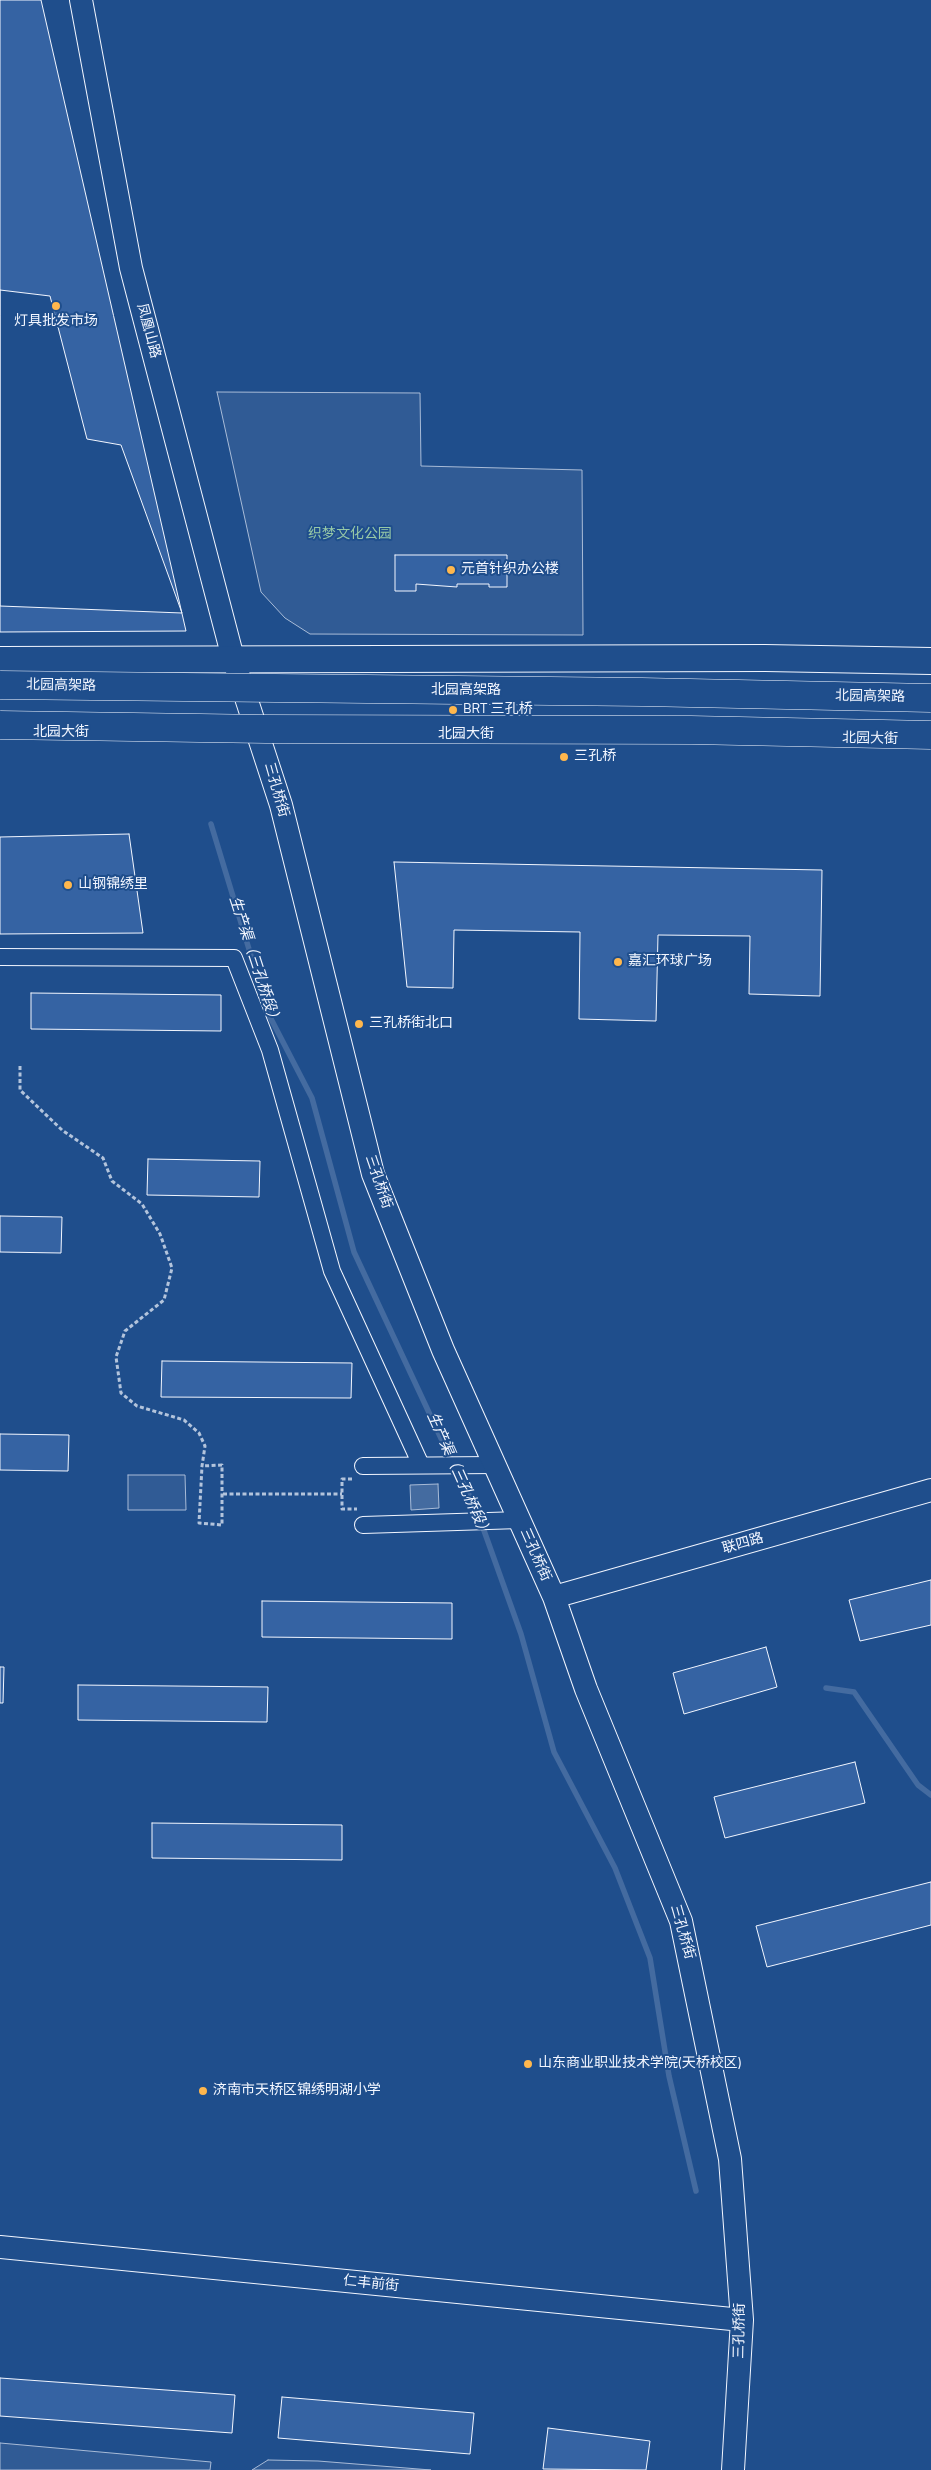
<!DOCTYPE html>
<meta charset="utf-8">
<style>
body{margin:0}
canvas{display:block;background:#1f4e8c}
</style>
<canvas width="931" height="2470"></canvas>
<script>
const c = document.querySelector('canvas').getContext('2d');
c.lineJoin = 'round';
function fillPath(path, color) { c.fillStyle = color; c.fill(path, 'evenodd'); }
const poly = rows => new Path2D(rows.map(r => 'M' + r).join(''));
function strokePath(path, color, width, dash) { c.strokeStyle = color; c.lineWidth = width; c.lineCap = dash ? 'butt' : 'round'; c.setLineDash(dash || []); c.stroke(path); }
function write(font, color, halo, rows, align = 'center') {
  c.font = font + ' "Titillium Web","Noto Sans SC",sans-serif'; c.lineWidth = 4; c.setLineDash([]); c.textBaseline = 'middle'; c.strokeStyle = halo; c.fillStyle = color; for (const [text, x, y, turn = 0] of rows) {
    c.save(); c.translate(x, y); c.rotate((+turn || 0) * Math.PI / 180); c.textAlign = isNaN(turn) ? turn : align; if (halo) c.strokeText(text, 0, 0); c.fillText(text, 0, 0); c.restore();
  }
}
const built = poly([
 [217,392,420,393,421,466,582,470,583,635,310,634,285,618,261,592,217,392],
 [128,1475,185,1475,186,1510,128,1510,128,1475],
 [0,2443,211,2462,210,2470,0,2470,0,2443],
 [268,2460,318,2461,431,2470,252,2470,268,2460]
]);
fillPath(built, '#305b95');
strokePath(built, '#a8bbd7', 1);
const water = poly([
 [438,1484,439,1508,411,1510,410,1485,438,1484]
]);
fillPath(water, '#446ba0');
strokePath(water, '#a8bbd7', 1);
strokePath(poly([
 [211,824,269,1015,312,1098,354,1252,446,1449,477,1511,521,1634,554,1752,615,1868,650,1958,669,2076,696,2191],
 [826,1688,854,1692,918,1785,931,1795]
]), '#446ba0', 5.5);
const building = poly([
 [0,0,41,0,186,631,0,632,0,0],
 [0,290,50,296,87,439,121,445,182,613,0,606,0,290],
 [395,555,507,555,507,587,489,587,489,584,457,584,457,587,416,584,416,591,395,591,395,555],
 [129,834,143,933,0,934,0,837,129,834],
 [394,862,822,870,820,996,749,994,750,936,658,935,656,1021,579,1019,580,932,454,930,453,988,407,987,394,862],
 [31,993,221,995,221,1031,31,1029,31,993],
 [148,1159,260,1161,259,1197,147,1195,148,1159],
 [0,1216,62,1217,61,1253,0,1252,0,1216],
 [162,1361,352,1363,351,1398,161,1397,162,1361],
 [0,1434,69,1435,68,1471,0,1470,0,1434],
 [931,1580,931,1625,860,1641,849,1600,931,1580],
 [262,1601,452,1603,452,1639,262,1637,262,1601],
 [766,1647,777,1687,684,1714,673,1673,766,1647],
 [0,1667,4,1667,3,1703,0,1703,0,1667],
 [78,1685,268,1687,267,1722,78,1720,78,1685],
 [855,1762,865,1803,725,1838,714,1797,855,1762],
 [152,1823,342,1825,342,1860,152,1858,152,1823],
 [931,1882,931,1925,767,1967,756,1926,931,1882],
 [0,2378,235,2395,232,2433,0,2416,0,2378],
 [282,2397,474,2413,470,2454,278,2438,282,2397],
 [548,2428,650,2441,646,2470,543,2469,548,2428]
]);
fillPath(building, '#3563a3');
strokePath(building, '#f2f6ff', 1);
const street = poly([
 [0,957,234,958,270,1050,332,1271,421,1465],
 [363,1466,495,1465],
 [363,1525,520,1520]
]);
const secondary = poly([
 [81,0,131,268,233,658,281,805,373,1174,443,1350,554,1597,586,1689,681,1921,730,2159,742,2320,733,2470],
 [554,1597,931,1490],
 [0,2247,742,2320]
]);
const primary = poly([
 [0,660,765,658,931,661]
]);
strokePath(street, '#f2f6ff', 18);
strokePath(secondary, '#f2f6ff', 24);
strokePath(primary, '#f2f6ff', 28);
strokePath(poly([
 [20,1066,20,1090,62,1130,103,1158,112,1181,142,1204,160,1234,172,1268,164,1300,125,1331,116,1357,121,1393,137,1406,184,1420,199,1433,205,1446,202,1466,199,1523,222,1525,222,1465,202,1466],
 [352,1479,342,1479,342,1509,357,1509],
 [223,1494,342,1494]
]), '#b3c4dc', 3, [4, 2.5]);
strokePath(street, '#1f4e8c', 16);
strokePath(secondary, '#1f4e8c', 22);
strokePath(primary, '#1f4e8c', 26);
const highwayBridge = poly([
 [0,685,642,692,931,698],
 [0,725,266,729,691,730,931,735]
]);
strokePath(highwayBridge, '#f2f6ff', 29, []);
strokePath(highwayBridge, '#1f4e8c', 28);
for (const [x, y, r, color] of [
 [56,306,5,"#ffb74d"],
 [451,570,5,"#ffb74d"],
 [453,710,5,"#ffb74d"],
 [564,757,5,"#ffb74d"],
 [68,885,5,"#ffb74d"],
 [618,962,5,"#ffb74d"],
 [359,1024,5,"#ffb74d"],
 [528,2064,5,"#ffb74d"],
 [203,2091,5,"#ffb74d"]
]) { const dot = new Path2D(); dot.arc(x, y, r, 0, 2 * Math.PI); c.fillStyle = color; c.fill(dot); strokePath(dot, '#1f4e8c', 2); }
write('14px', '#f2f6ff', '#1f4e8c', [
 ["灯具批发市场",56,322,"center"],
 ["元首针织办公楼",461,570],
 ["BRT 三孔桥",463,710],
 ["三孔桥",574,757],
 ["山钢锦绣里",78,885],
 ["嘉汇环球广场",628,962],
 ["三孔桥街北口",369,1024],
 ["山东商业职业技术学院(天桥校区)",538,2064],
 ["济南市天桥区锦绣明湖小学",213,2091]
], 'left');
write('14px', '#f2f6ff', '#1f4e8c', [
 ["凤凰山路",148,331,75],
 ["北园高架路",61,686,1],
 ["北园高架路",466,691],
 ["北园高架路",870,697,1],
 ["北园大街",61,733],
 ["北园大街",466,735],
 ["北园大街",870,739,1],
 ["三孔桥街",276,790,74],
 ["三孔桥街",378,1182,71],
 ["联四路",743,1544,-16],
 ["三孔桥街",535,1555,66],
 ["三孔桥街",682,1932,74],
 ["仁丰前街",371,2284,6],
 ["三孔桥街",740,2331,-89]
]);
write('14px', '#97c8a6', '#1f4e8c', [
 ["织梦文化公园",350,535]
]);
write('italic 15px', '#f2f6ff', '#1f4e8c', [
 ["生产渠（三孔桥段）",254,961,72],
 ["生产渠（三孔桥段）",458,1475,66]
]);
</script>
